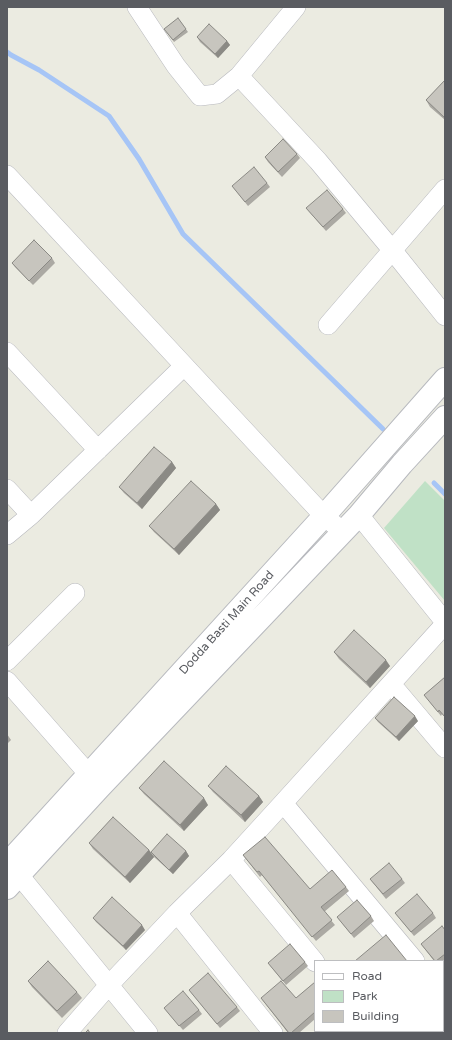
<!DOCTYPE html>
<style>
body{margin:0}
#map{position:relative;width:452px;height:1040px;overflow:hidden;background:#ebebe1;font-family:"Varela Round",sans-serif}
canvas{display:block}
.frame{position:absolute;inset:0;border:8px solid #5a5c61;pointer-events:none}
.legend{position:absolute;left:314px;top:960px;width:130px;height:72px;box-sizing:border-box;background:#fff;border:1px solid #bdbec0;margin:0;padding:5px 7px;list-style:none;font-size:12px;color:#5a5c61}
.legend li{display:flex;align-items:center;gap:8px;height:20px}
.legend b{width:20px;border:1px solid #bdbec0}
</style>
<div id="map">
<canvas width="452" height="1040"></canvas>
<div class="frame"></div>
<ul class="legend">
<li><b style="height:5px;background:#fff"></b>Road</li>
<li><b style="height:11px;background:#c0e1c6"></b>Park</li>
<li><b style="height:11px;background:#c7c5be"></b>Building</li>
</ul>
</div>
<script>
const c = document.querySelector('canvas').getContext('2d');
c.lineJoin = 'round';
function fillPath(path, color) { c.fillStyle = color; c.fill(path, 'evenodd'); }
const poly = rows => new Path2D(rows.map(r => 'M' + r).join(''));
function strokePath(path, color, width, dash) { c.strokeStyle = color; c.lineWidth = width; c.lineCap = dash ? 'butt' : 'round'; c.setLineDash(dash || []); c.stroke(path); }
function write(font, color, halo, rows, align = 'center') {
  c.font = font + ' "Varela Round",sans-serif'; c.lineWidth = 3; c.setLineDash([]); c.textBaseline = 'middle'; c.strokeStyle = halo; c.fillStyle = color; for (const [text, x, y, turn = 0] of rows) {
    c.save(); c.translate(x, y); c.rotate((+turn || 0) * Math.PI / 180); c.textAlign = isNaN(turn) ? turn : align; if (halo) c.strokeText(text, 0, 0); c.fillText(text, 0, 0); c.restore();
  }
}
fillPath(poly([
 [425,481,445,501,445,601,384,528]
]), '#c0e1c6');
strokePath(poly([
 [7,52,11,55,39,70,109,116,139,159,183,234,383,429],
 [434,483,445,494]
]), '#a6c5f6', 5);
const street = poly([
 [137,7,176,66,200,96,217,94,239,76,296,7],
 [239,76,318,161,393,251,445,316],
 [7,175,324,516,342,531],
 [328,325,445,189],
 [7,352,98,450],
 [7,489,31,515],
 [359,515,445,622],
 [7,535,31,515,184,366],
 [7,661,75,593],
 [7,681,99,786],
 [391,684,445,748],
 [283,803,415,961],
 [231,860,315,962],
 [19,875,148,1033],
 [177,913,273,1033],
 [443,994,445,997],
 [373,1031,374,1033],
 [67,1033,109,985,177,913,231,860,283,803,445,624]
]);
const secondary = poly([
 [7,864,324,516,445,379],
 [7,888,100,787,359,515,402,464,445,417]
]);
strokePath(street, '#b7b8bd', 20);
strokePath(secondary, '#b7b9be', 24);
strokePath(street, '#fff', 19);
strokePath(secondary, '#fff', 22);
fillPath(poly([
 [178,18,188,32,174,42,164,29],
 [197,37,227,41,230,45,218,58,200,42],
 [445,80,445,120,430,107,426,100],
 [297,154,300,158,282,177,268,162,265,157],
 [267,183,270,187,248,206,232,186],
 [306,208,343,209,346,213,326,231],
 [52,258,55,263,33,285,15,267,12,263],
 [172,462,176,468,142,509,124,493,119,487],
 [216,504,220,510,179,555,154,532,149,526],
 [334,652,390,666,370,688,339,659],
 [445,677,445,717,442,714,441,716,424,695],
 [375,718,418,721,399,741,378,722],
 [7,734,11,740,7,744],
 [208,786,259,796,263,802,245,822,213,792],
 [139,788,208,805,184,831,144,794],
 [89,843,149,850,154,857,130,883,93,849],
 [186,851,189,856,173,874,154,857,151,852],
 [243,855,310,889,346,887,349,891,324,912,335,925,316,941,262,875,260,877],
 [370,879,402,879,405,883,386,899],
 [395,913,433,913,436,918,414,936],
 [371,916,374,921,354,938,337,917],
 [93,918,145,930,126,950,96,922],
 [445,930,445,961,443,962,443,961,434,961,421,944],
 [305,962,308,966,286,985,268,963],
 [28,981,77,992,82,998,62,1018,32,987],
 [315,982,315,1019,299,1033,288,1033,261,998,296,998],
 [189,990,237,1007,240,1011,220,1028],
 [164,1008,199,1010,202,1014,183,1030],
 [393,1031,414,1031,411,1033,395,1033]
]), '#aba9a3');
fillPath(poly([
 [227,41,230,45,218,58,215,54],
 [172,462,176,468,142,509,137,503],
 [216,504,220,510,179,555,174,549],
 [386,660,390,666,370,688,366,682],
 [415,716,418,721,399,741,396,737],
 [259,796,263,802,245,822,241,815],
 [204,798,208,805,184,831,180,825],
 [149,850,154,857,130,883,125,877],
 [186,851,189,856,173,874,169,870],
 [142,925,145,930,126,950,123,946]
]), '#8b8a85');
const building = poly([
 [178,18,186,29,173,40,164,29,178,18],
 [209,24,227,41,215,54,197,37,209,24],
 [445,80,445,118,426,100,445,80],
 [283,139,297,154,278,172,265,157,283,139],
 [254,167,267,183,245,202,232,186,254,167],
 [327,190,343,209,323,227,306,208,327,190],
 [34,240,52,258,29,281,12,263,34,240],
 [154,447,172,462,137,503,119,487,154,447],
 [191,481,216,504,174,549,149,526,191,481],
 [354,630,386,660,366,682,334,652,354,630],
 [445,677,445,717,439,710,438,712,424,695,445,677],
 [394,697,415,716,396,737,375,718,394,697],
 [164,761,204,798,180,825,139,788,164,761],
 [226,766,259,796,241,815,208,786,226,766],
 [113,817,149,850,125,877,89,843,113,817],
 [167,834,186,851,169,870,151,852,167,834],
 [265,837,310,889,332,870,346,887,321,907,332,920,312,937,259,871,257,872,243,855,265,837],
 [389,863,402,879,383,894,370,879,389,863],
 [417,894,433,913,411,932,395,913,417,894],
 [112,897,142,925,123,946,93,918,112,897],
 [357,900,371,916,351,934,337,917,357,900],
 [442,926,445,930,445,954,436,961,435,961,421,944,442,926],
 [386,935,407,961,355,961,386,935],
 [290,944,305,962,283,981,268,963,290,944],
 [48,961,77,992,57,1011,28,981,48,961],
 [208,973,237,1007,217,1024,189,990,208,973],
 [281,981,296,998,315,982,315,1012,291,1033,289,1033,261,998,281,981],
 [183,991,199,1010,179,1026,164,1008,183,991],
 [443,1005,445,1007,445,1033,429,1033,428,1031,443,1031,443,1005],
 [88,1030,90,1033,85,1033,88,1030],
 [394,1031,405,1031,403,1033,396,1033,394,1031]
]);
fillPath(building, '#c7c5be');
strokePath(building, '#8b8a85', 1);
write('12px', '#5a5c61', '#fff', [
 ["Dodda Basti Main Road",227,623,-48]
]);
</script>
